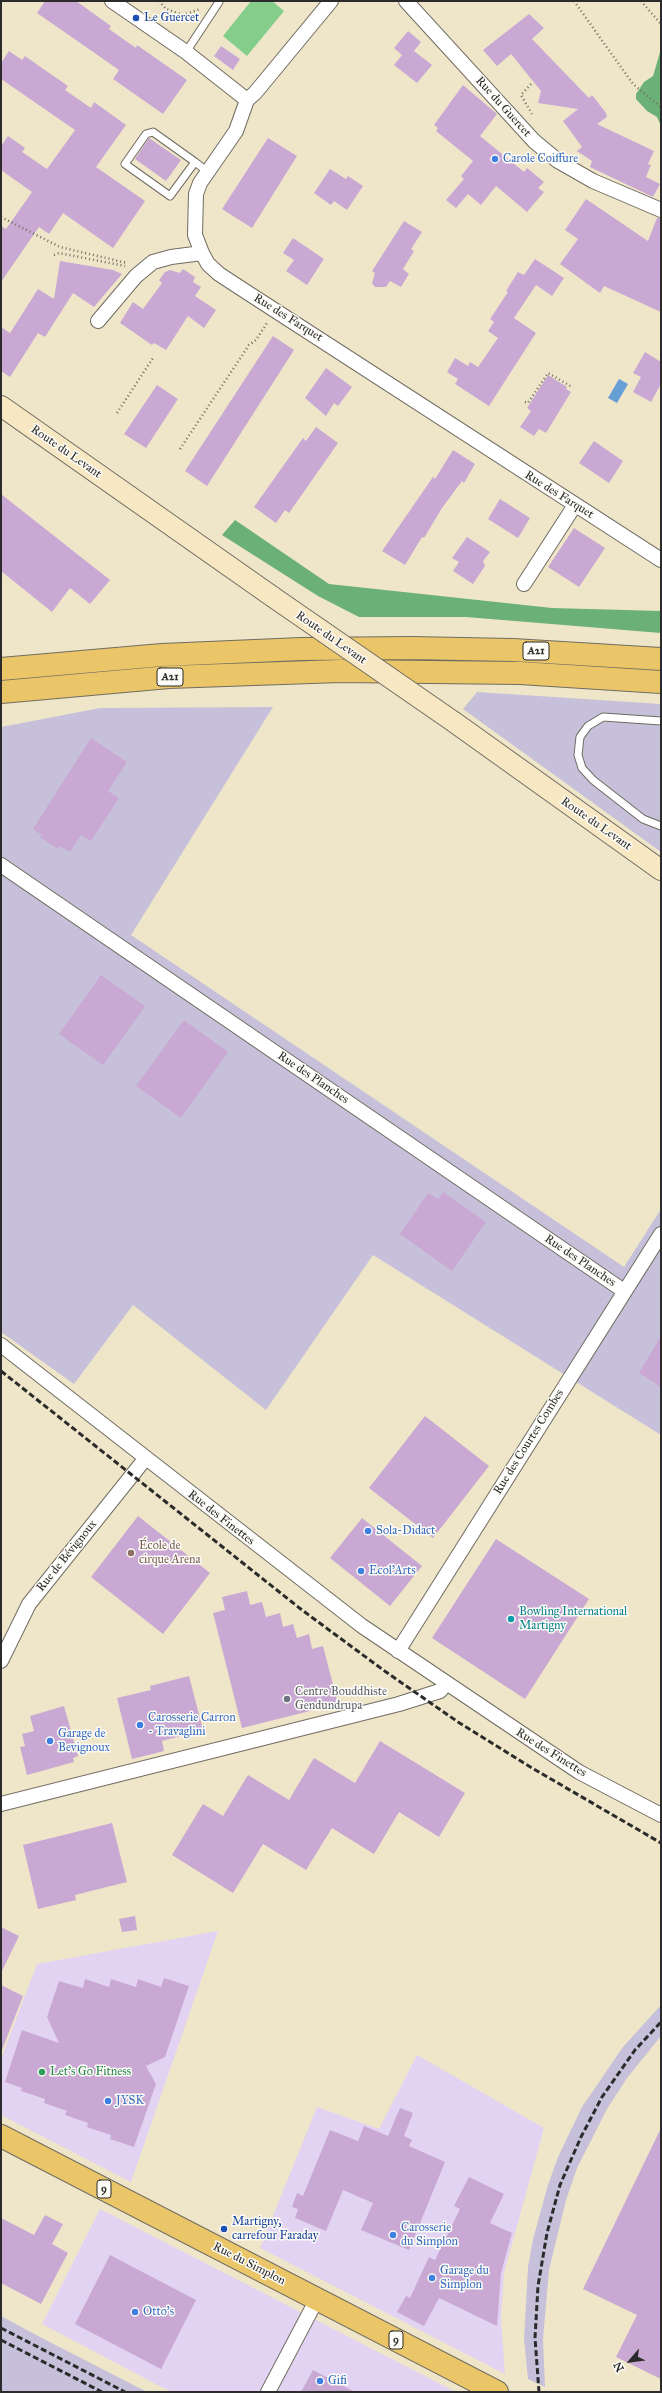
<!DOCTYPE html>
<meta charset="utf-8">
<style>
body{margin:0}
#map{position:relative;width:662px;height:2393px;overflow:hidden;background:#efe6c9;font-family:"IM FELL Great Primer",serif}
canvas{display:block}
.frame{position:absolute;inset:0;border:2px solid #2b2b2b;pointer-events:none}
.north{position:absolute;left:610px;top:2341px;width:40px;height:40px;-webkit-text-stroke:3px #fdfcf7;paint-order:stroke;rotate:242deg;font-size:11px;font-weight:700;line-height:16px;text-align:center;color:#2b2b2b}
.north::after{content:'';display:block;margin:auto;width:14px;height:18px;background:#2b2b2b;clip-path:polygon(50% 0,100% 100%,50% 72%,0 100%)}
</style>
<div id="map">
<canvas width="662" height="2393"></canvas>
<div class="frame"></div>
<div class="north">N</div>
</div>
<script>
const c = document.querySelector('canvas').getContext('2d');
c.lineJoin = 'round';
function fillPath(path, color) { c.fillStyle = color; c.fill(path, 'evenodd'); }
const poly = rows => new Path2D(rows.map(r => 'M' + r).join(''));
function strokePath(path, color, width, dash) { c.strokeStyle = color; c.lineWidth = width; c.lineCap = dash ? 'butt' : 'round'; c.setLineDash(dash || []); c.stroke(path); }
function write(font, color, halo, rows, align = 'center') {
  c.font = font + ' "IM FELL Great Primer",serif'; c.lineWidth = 3; c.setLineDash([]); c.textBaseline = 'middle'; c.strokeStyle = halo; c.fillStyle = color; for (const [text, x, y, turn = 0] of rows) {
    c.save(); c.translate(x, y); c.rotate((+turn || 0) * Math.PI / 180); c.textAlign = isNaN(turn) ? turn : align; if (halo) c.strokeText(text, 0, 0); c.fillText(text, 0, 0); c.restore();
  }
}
fillPath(poly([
 [218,1931,131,2182,1,2115,1,2059,37,1964],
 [417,2055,544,2128,504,2273,501,2319,505,2374,260,2248,317,2107,379,2129],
 [100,2209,456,2392,171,2392,42,2324]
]), '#e3d3f2');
fillPath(poly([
 [477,692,661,704,661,852,463,709],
 [273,707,131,935,624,1267,661,1209,661,1435,373,1255,266,1410,133,1305,74,1384,1,1332,1,727,100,708],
 [661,2005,661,2036,627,2078,607,2109,577,2168,566,2200,549,2270,543,2339,545,2387,528,2379,524,2339,528,2267,533,2239,548,2185,558,2157,582,2107,623,2047],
 [1,2316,40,2337,147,2392,1,2392]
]), '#c6c0da');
fillPath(poly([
 [251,1,272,1,284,11,247,56,223,36]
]), '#84cd8a');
fillPath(poly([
 [661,49,661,126,657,117,647,111,636,99,636,94,644,82,653,76],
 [235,520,329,584,552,608,661,611,661,633,466,617,359,617,318,596,222,535]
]), '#6bb076');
fillPath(poly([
 [619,379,628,384,617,403,608,398]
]), '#669fd5');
fillPath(poly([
 [45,1,76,1,111,26,109,29,136,48,137,45,187,80,163,114,113,79,119,70,37,13],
 [529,14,544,28,532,39,589,98,592,95,606,113,607,117,597,124,654,151,648,164,651,165,646,177,660,184,653,197,590,167,592,161,577,151,582,147,563,121,578,109,538,103,541,91,511,54,497,66,483,50],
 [408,31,421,42,414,51,432,65,417,83,394,65,402,55,394,48],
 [221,46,240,59,233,70,214,56],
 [9,51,22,60,25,56,42,68,68,86,65,90,91,108,94,102,126,125,96,167,145,201,113,248,63,213,49,234,39,227,1,282,1,226,6,229,32,192,1,170,1,146,8,136,25,148,22,152,47,169,75,130,1,79,1,63],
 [463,85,497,114,480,136,524,172,527,168,544,182,538,188,544,192,527,212,496,186,481,205,468,194,456,208,446,200,464,179,461,176,473,161,436,131,438,128,434,125],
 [149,138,181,160,166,181,135,159],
 [268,138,297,156,252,228,222,209],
 [330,169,346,179,348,176,363,186,347,210,334,201,331,205,314,193],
 [586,199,648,241,657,218,661,218,661,312,604,286,600,293,560,264,578,239,565,230],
 [404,221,422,232,411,249,414,251,403,269,409,274,401,287,390,281,386,287,375,287,372,283,375,273,372,271],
 [293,238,324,259,307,285,286,271,294,260,283,253],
 [535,259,564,278,552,296,536,285,514,318,536,333,489,406,455,384,458,379,447,372,455,358,468,366,470,362,478,367,498,338,488,331,494,322,490,319,508,292,506,291,518,272,524,275],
 [60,261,113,270,122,274,94,307,73,293,45,337,38,333,10,377,1,371,1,327,10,333,38,289,54,299],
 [183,269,195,277,193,282,201,287,195,296,216,310,204,328,188,316,166,350,154,343,152,345,120,323,133,302,143,309,162,283,159,280,165,272,170,270,180,273],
 [273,336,294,350,207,486,185,471],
 [645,352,661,362,661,384,651,402,633,392,641,377,633,373],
 [326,368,352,387,338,406,334,403,326,416,305,398],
 [548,375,567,387,566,389,571,392,546,433,539,429,534,436,520,427,531,411,527,408],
 [157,385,178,399,146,448,124,434],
 [316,427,338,443,289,513,285,510,276,523,254,507,303,438,306,441],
 [594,441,623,461,609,483,579,463],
 [453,450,475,464,464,483,462,481,442,508,424,538,422,537,405,565,382,551,433,477,435,479],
 [1,494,110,580,90,604,70,588,52,612,1,571],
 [500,499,530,518,518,538,488,519],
 [574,528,605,548,579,587,548,567],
 [467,537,490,552,483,561,485,566,473,584,453,571,459,562,452,558],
 [91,738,127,762,108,791,119,798,91,841,81,835,70,852,60,846,58,849,40,837,42,835,33,829],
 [101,975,145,1006,103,1065,59,1034],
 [184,1020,228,1052,181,1118,136,1086],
 [443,1192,486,1222,452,1271,400,1234,428,1193,438,1199],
 [661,1336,661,1387,639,1373],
 [425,1416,489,1466,433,1538,369,1488],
 [138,1516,210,1573,163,1634,91,1577],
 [362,1518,422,1566,390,1606,330,1558],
 [496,1539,589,1599,525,1699,432,1638],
 [247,1591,250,1605,262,1602,266,1617,280,1613,283,1627,293,1624,297,1638,309,1634,312,1649,323,1646,338,1704,242,1728,213,1613,225,1610,222,1597],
 [189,1676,203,1730,162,1741,164,1751,132,1759,117,1698,151,1690,150,1686],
 [64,1706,78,1756,73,1758,74,1762,27,1775,20,1747,25,1746,22,1734,34,1731,30,1716],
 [380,1741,465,1793,439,1837,399,1812,374,1854,332,1828,306,1870,263,1844,233,1893,172,1855,203,1804,223,1816,248,1775,289,1800,314,1758,355,1783],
 [112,1823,127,1882,75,1895,76,1900,38,1909,23,1845],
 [135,1916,137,1930,122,1932,119,1919],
 [1,1927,19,1936,1,1973],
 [164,1978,189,1986,165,2057,146,2066,156,2084,134,2147,110,2139,111,2135,87,2127,88,2123,65,2115,67,2111,44,2103,45,2099,21,2091,22,2088,5,2082,22,2030,59,2043,47,2017,59,1981,83,1988,85,1979,109,1987,111,1979,136,1987,138,1979,161,1987],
 [1,1985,23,1996,2,2050,1,2050],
 [400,2108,413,2113,404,2136,412,2140,409,2146,445,2162,409,2250,361,2230,373,2203,343,2190,326,2231,295,2218,298,2209,292,2207,297,2193,303,2196,330,2130,358,2141,364,2126,388,2136],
 [661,2128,661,2379,616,2357,637,2315,583,2289],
 [469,2177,504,2194,490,2223,512,2233,501,2273,497,2326,439,2298,424,2326,397,2312,406,2296,410,2298,429,2257,435,2260,460,2209,454,2206],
 [45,2215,63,2224,52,2244,68,2253,41,2304,1,2283,1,2218,34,2235],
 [110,2255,196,2300,161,2369,75,2324],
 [313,2370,355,2392,301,2392]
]), '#c9a9d3');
const lane = poly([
 [186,52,219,2],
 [195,162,170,196,125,164,146,134,153,132,195,162,208,172],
 [661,721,603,717,588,726,580,737,578,755,582,768,593,780,643,819,661,826]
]);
const street = poly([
 [112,1,186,52,247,100],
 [406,1,534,141,558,161,593,181,661,210],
 [247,100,236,131,200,183,196,194,195,235,202,253,208,264,219,274,245,291,661,560],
 [247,100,255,93,331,1],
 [98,321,136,276,153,262,171,257,202,253],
 [524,584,575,505],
 [1,865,624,1291],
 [1,1345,362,1626,579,1772,661,1815],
 [398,1651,661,1234],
 [1,1661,29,1604,145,1459],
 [1,1804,399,1704,440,1691,446,1684],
 [268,2392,317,2299]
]);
const secondary = poly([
 [1,406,273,597],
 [454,722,661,870]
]);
const primary = poly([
 [1,2136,497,2392]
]);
const highway = poly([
 [1,669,162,655,301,649,411,648,513,650,661,659],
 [1,692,169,677,340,671,520,673,661,682]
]);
strokePath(lane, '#706c62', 9);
strokePath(street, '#706c62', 16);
strokePath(secondary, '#706c62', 22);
strokePath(primary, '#706c62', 24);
strokePath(highway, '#706c62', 24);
strokePath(poly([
 [159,1,166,9,183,15,200,9],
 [574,1,633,84,661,107],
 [641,1,661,24],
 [531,84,521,95,532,114],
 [1,217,60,247,127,263],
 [54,255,59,253,125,266],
 [525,402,528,403,548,373,572,387],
 [117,413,153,358],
 [180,449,249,345,256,340,267,323]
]), '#706c62', 2.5, [1, 3]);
strokePath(lane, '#fff', 7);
strokePath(street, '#fff', 14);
strokePath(secondary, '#f7e8c3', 20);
strokePath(primary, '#eac669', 22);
strokePath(highway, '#eac669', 22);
strokePath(poly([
 [1,1371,302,1610,386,1672,458,1722,532,1768,661,1843],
 [1,2328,125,2392],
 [1,2340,102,2392],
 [539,2392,535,2338,538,2286,547,2233,560,2185,581,2137,602,2097,635,2050,661,2022]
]), '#2b2b2b', 3, [6, 3]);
const secondaryBridge = poly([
 [273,597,454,722]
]);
strokePath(secondaryBridge, '#706c62', 22, []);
strokePath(secondaryBridge, '#f7e8c3', 20);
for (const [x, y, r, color] of [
 [136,18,4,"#1a4fb4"],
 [495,159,4,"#3f7fe0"],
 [368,1531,4,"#3f7fe0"],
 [131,1553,4,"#8d6e63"],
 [361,1571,4,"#3f7fe0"],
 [511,1619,4,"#0f9aa8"],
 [287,1699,4,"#6b7280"],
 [140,1725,4,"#3f7fe0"],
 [50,1741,4,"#3f7fe0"],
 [42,2072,4,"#2e9e5b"],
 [108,2101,4,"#3f7fe0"],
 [224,2229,4,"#1a4fb4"],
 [393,2235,4,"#3f7fe0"],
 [432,2278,4,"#3f7fe0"],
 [135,2312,4,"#3f7fe0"],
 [320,2381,4,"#3f7fe0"]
]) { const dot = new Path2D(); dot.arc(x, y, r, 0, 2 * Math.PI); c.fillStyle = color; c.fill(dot); strokePath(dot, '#fdfcf7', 1.5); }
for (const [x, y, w] of [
 [536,651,26],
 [170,677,26],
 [104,2189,14],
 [396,2340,14]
]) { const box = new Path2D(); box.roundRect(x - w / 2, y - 9, w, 18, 3); c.fillStyle = '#fdfcf7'; c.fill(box); strokePath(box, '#2b2b2b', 1); }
write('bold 11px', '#2b2b2b', null, [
 ["A21",536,651],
 ["A21",170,677],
 ["9",104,2189],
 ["9",396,2340]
]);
write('12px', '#164399', '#fdfcf7', [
 ["Le Guercet",144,18],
 ["Martigny,",232,2222],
 ["carrefour Faraday",232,2236]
], 'left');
write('12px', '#2b2b2b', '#fdfcf7', [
 ["Rue du Guercet",503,107,48],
 ["Rue des Farquet",288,318,32],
 ["Route du Levant",66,452,35],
 ["Rue des Farquet",559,495,32],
 ["Route du Levant",331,638,35],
 ["Route du Levant",596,824,35],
 ["Rue des Planches",313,1078,34],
 ["Rue des Planches",580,1261,34],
 ["Rue des Courtes Combes",529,1442,-58],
 ["Rue des Finettes",221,1518,38],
 ["Rue de Bévignoux",67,1556,-51],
 ["Rue des Finettes",551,1753,32],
 ["Rue du Simplon",249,2264,27]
]);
write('12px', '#366cbe', '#fdfcf7', [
 ["Carole Coiffure",503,159],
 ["Sola-Didact",376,1531],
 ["Ecol'Arts",369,1571],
 ["Carosserie Carron",148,1718],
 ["- Travaglini",148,1732],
 ["Garage de",58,1734],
 ["Bevignoux",58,1748],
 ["JYSK",116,2101],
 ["Carosserie",401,2228],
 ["du Simplon",401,2242],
 ["Garage du",440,2271],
 ["Simplon",440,2285],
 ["Otto's",143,2312],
 ["Gifi",328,2381]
], 'left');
write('12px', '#785e54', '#fdfcf7', [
 ["École de",139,1546],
 ["cirque Arena",139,1560]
], 'left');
write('12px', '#0d838f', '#fdfcf7', [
 ["Bowling International",519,1612],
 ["Martigny",519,1626]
], 'left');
write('12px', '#5b616d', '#fdfcf7', [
 ["Centre Bouddhiste",295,1692],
 ["Gendundrupa",295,1706]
], 'left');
write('12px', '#27864d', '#fdfcf7', [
 ["Let's Go Fitness",50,2072]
], 'left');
</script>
